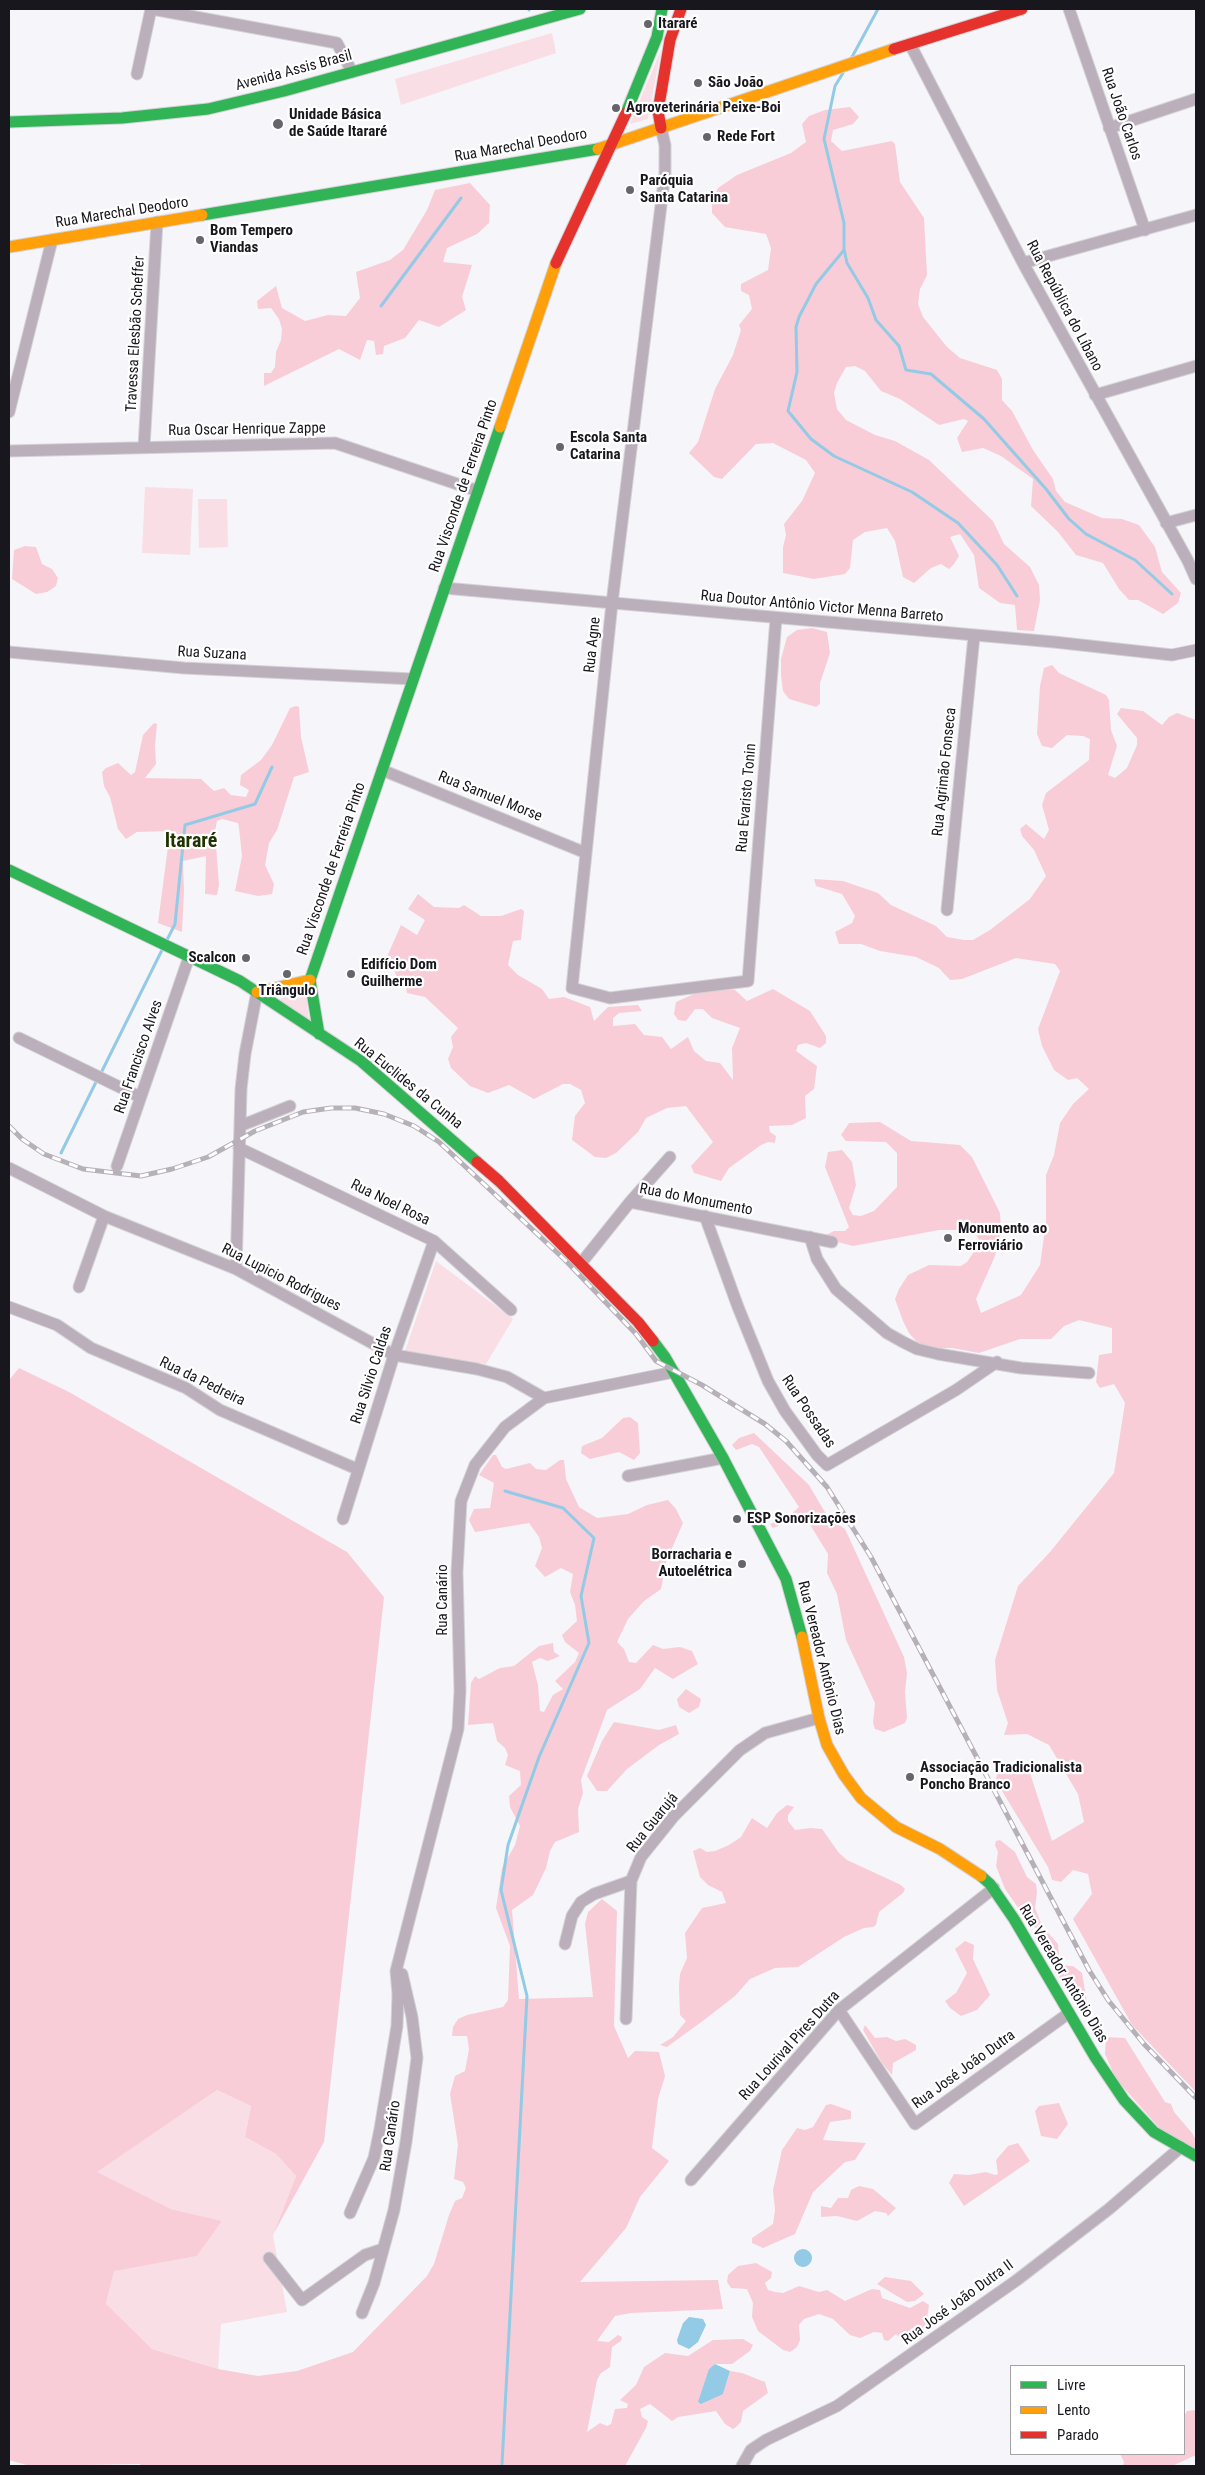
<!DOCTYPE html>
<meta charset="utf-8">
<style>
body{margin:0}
#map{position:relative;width:1205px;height:2475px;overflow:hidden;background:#f6f5fa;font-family:"Roboto Condensed",sans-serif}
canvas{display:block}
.frame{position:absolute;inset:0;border:10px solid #19171e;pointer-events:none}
.legend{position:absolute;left:1010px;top:2365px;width:175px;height:90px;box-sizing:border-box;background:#fff;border:1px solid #a3a2a5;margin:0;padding:6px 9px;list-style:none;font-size:15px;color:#19171e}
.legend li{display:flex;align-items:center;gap:10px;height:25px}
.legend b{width:25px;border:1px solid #a3a2a5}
</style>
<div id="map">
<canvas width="1205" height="2475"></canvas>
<div class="frame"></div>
<ul class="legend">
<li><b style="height:6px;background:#30b455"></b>Livre</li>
<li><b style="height:6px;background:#ff9f0a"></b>Lento</li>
<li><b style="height:6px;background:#e5322d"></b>Parado</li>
</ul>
</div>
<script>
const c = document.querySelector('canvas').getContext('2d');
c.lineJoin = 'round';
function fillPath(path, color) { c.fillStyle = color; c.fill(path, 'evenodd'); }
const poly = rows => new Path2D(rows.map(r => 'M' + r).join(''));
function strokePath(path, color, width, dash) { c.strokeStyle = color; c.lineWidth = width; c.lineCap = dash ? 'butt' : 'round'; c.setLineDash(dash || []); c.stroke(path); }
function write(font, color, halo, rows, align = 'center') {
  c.font = font + ' "Roboto Condensed",sans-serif'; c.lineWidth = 4.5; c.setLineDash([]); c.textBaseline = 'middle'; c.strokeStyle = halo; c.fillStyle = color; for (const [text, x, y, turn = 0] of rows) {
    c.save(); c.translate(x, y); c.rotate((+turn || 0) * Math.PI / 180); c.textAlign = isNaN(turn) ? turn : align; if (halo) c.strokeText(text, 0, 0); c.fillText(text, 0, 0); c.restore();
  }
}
fillPath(poly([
 [552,33,556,53,401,105,395,79],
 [661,50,648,119,630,124],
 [145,487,193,489,190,555,142,553],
 [198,499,227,499,228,547,199,548],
 [305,984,309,1020,277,1001],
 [436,1261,513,1319,486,1364,404,1354],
 [217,2090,251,2106,245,2137,276,2154,296,2176,273,2235,287,2312,221,2324,218,2369,152,2349,106,2305,114,2270,197,2256,222,2221,171,2209,96,2172]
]), '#f9dee5');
fillPath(poly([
 [850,107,859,117,853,124,833,130,831,141,842,151,892,141,895,144,900,182,924,218,927,275,920,289,918,304,923,317,947,347,960,358,997,370,1002,379,1002,400,1012,411,1033,450,1053,479,1056,491,1065,502,1102,518,1122,519,1139,525,1155,547,1162,572,1181,593,1178,603,1163,614,1138,600,1129,600,1119,589,1103,563,1076,555,1058,532,1031,506,1033,479,1001,456,983,448,962,452,957,438,968,421,964,419,939,425,900,399,881,391,865,371,855,366,846,367,837,383,834,393,837,409,846,420,875,435,895,441,929,460,993,521,1004,544,1030,567,1039,585,1040,600,1034,631,1017,630,1015,605,1000,603,979,588,974,555,960,534,950,537,959,556,954,564,949,569,941,564,931,568,914,583,903,577,895,541,887,528,865,532,853,540,850,568,845,574,814,579,783,573,783,547,786,535,784,524,802,501,815,473,806,460,773,443,756,444,722,479,714,477,689,453,698,442,715,389,733,355,741,330,739,325,752,309,749,295,741,291,741,284,768,270,771,248,766,234,725,227,712,213,712,200,718,188,737,175,791,153,806,142,802,124,809,116,825,110],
 [470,183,490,205,489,223,477,234,447,248,443,262,472,265,462,297,466,310,439,327,419,320,405,338,384,346,383,354,376,355,374,341,367,340,360,360,339,349,264,386,264,373,271,373,275,367,276,352,281,340,282,329,279,319,271,308,258,309,257,301,276,286,282,308,305,321,328,315,346,316,360,298,356,272,390,260,403,250,427,210,435,190],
 [25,546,36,547,42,564,52,569,58,578,56,586,47,592,36,594,12,579,14,550],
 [812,628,827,632,830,653,820,683,820,704,816,707,789,699,783,691,781,675,781,659,787,637,797,630],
 [1052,665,1059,673,1106,695,1109,700,1111,730,1117,746,1108,775,1115,778,1127,768,1137,745,1137,738,1117,714,1121,708,1143,711,1162,725,1169,717,1177,713,1196,720,1196,2092,1132,2025,1073,1919,1092,1894,1088,1874,1073,1870,1061,1882,1052,1880,1048,1867,996,1781,997,1773,1004,1764,1029,1770,1052,1841,1084,1822,1078,1794,1049,1745,1027,1734,1004,1735,1008,1723,997,1690,995,1660,1018,1586,1050,1552,1114,1473,1125,1403,1114,1384,1100,1388,1096,1382,1099,1355,1112,1353,1112,1328,1079,1320,1064,1326,1051,1339,1020,1339,979,1353,952,1348,922,1348,909,1333,903,1321,895,1299,899,1289,908,1275,929,1265,961,1266,967,1262,980,1243,977,1236,971,1230,939,1230,853,1246,826,1239,826,1235,834,1231,845,1231,849,1227,825,1167,828,1152,842,1150,852,1162,856,1185,849,1208,853,1215,861,1216,874,1211,897,1187,897,1153,886,1142,846,1141,841,1135,849,1123,880,1122,911,1141,960,1145,972,1157,1000,1213,1001,1231,995,1256,976,1299,981,1313,1021,1295,1040,1265,1046,1222,1046,1175,1054,1155,1060,1123,1073,1104,1089,1089,1077,1078,1068,1080,1054,1070,1042,1046,1038,1029,1060,971,1055,964,1016,958,962,979,950,980,939,968,916,957,880,951,861,944,839,944,835,932,852,923,855,916,842,894,816,886,814,879,843,881,878,893,891,905,936,926,947,937,964,940,973,940,990,930,1030,899,1046,876,1034,850,1022,836,1020,829,1026,824,1044,839,1049,830,1042,805,1046,793,1089,760,1090,739,1083,736,1067,735,1052,748,1042,746,1037,734,1040,686,1044,668],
 [296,706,299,707,301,737,309,772,294,777,277,830,269,843,265,865,274,884,272,894,258,896,235,891,242,856,239,828,238,823,222,819,217,821,215,831,219,885,217,895,205,894,206,856,183,861,184,891,182,932,158,923,170,831,137,832,126,839,118,829,110,797,104,786,102,772,106,768,118,763,131,775,135,772,143,735,154,723,157,724,155,746,156,764,145,778,201,779,214,791,224,788,231,795,246,797,249,790,240,785,241,775,261,760,272,745,290,708],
 [418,894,434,907,459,908,464,905,481,916,501,916,521,909,524,911,521,940,513,941,508,965,518,975,542,989,549,999,564,997,590,1007,594,1021,608,1007,638,1005,642,1011,619,1013,613,1018,613,1026,635,1024,644,1035,662,1037,671,1049,688,1037,694,1051,706,1061,720,1063,733,1080,732,1048,740,1028,712,1018,703,1009,695,1009,686,1021,678,1020,674,1014,676,1002,707,988,735,990,747,1001,773,989,810,1011,826,1036,826,1043,820,1048,806,1043,798,1045,796,1051,817,1066,814,1089,805,1096,806,1118,792,1125,769,1126,770,1132,776,1136,775,1143,768,1142,761,1145,729,1168,721,1181,694,1173,691,1166,713,1142,686,1106,667,1108,646,1118,638,1132,616,1153,606,1158,595,1157,572,1140,575,1116,585,1103,581,1090,570,1084,563,1084,534,1099,509,1085,488,1093,470,1086,451,1068,448,1059,453,1047,451,1037,458,1028,425,997,407,993,404,979,397,977,392,966,385,961,401,925,417,935,425,920,408,909],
 [19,1368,69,1392,347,1552,384,1597,324,2142,273,2235,296,2176,276,2154,245,2137,251,2106,217,2090,97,2172,171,2209,222,2221,197,2256,114,2271,106,2304,152,2349,218,2369,258,2376,297,2371,353,2352,427,2276,434,2264,449,2215,455,2201,462,2198,466,2188,463,2182,454,2179,458,2145,450,2094,455,2076,465,2071,469,2049,467,2036,452,2036,453,2027,458,2019,467,2015,503,2007,508,2000,510,1946,496,1908,502,1868,515,1845,520,1826,510,1807,509,1796,521,1785,520,1771,505,1765,508,1755,505,1748,497,1741,493,1723,468,1725,471,1683,475,1676,479,1679,500,1668,514,1666,539,1646,553,1643,554,1652,560,1656,548,1661,540,1658,532,1662,538,1685,540,1711,544,1712,553,1695,563,1689,555,1681,575,1662,579,1653,565,1642,562,1635,577,1621,575,1605,570,1592,573,1574,561,1568,545,1577,535,1566,542,1548,539,1537,529,1523,475,1532,469,1520,474,1509,490,1508,494,1483,479,1475,493,1455,496,1455,502,1467,506,1469,530,1463,536,1469,546,1470,560,1460,564,1460,566,1479,579,1507,597,1518,628,1514,647,1505,668,1500,676,1509,683,1523,666,1562,661,1589,644,1601,628,1619,617,1642,624,1649,629,1662,636,1663,653,1645,663,1649,680,1647,692,1651,698,1664,673,1679,655,1668,640,1689,607,1710,581,1780,583,1793,578,1809,579,1832,555,1842,550,1851,546,1868,533,1895,512,1910,519,1999,593,1997,585,1924,588,1912,602,1899,617,1911,614,2026,628,2058,635,2051,659,2052,665,2076,658,2099,652,2148,669,2161,640,2197,626,2228,580,2282,718,2280,723,2309,631,2313,615,2316,597,2341,609,2342,618,2335,622,2337,621,2341,612,2347,610,2367,601,2373,597,2380,587,2432,600,2423,607,2426,611,2424,615,2409,627,2408,628,2404,620,2400,636,2385,644,2367,665,2353,688,2356,713,2340,743,2339,753,2345,750,2351,732,2364,715,2364,709,2369,723,2394,730,2371,742,2373,765,2382,768,2393,743,2411,741,2422,736,2427,733,2429,725,2424,716,2411,678,2417,672,2421,650,2404,640,2409,642,2417,648,2421,646,2428,625,2466,503,2466,502,2464,500,2466,141,2466,140,2464,30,2466,9,2460,9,1380],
 [630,1417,638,1423,640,1453,634,1460,619,1452,590,1459,581,1453,582,1446,602,1438,623,1418],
 [754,1433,809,1485,829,1519,845,1529,904,1657,907,1673,905,1692,907,1718,905,1723,884,1732,875,1729,873,1723,875,1703,846,1640,837,1594,827,1573,828,1554,809,1523,788,1522,773,1528,770,1524,790,1515,799,1507,759,1447,752,1444,736,1450,732,1445,739,1438],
 [686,1689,701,1699,699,1707,689,1713,679,1707,677,1699],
 [614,1722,659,1730,676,1725,679,1734,659,1745,627,1769,607,1791,597,1791,587,1776,602,1741],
 [787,1805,794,1807,788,1815,788,1821,795,1830,811,1828,822,1829,839,1853,847,1860,901,1885,905,1889,903,1893,879,1912,876,1925,873,1927,864,1928,844,1937,798,1967,775,1968,750,1979,735,1996,704,2020,667,2047,660,2045,673,2037,686,2021,680,2015,679,1986,680,1974,687,1958,685,1933,702,1908,726,1903,722,1892,708,1885,700,1877,693,1851,700,1848,707,1852,715,1851,729,1845,741,1837,752,1818,767,1828,777,1813],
 [1000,1840,1015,1852,1027,1877,1036,1884,1037,1892,1035,1908,1042,1926,1058,1944,1059,1955,1048,1951,1040,1944,1041,1933,1026,1919,1005,1889,996,1866,998,1852,995,1845,996,1841],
 [965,1941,974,1945,973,1959,990,1995,977,2010,961,2016,950,2008,945,2001,956,1993,967,1973,955,1949],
 [1056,1965,1073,1966,1082,1973,1089,2014,1086,2015,1078,2002,1071,1998,1064,1981,1055,1973],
 [865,2025,875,2038,887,2037,896,2041,905,2039,916,2045,916,2050,893,2063,892,2075,882,2063,863,2030],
 [1106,2037,1125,2038,1165,2102,1171,2104,1174,2112,1192,2133,1196,2140,1196,2150,1162,2131,1116,2079,1105,2054],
 [1059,2103,1068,2124,1057,2139,1041,2136,1035,2111,1039,2106],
 [831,2104,851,2111,851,2119,830,2122,823,2140,866,2143,855,2160,845,2162,813,2192,795,2234,763,2248,752,2243,752,2238,773,2224,775,2210,773,2190,782,2150,797,2128,805,2130,813,2127,826,2105],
 [1018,2143,1030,2161,964,2206,949,2183,954,2174,969,2175,986,2172,995,2175,998,2174,996,2160,1008,2146],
 [859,2186,873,2189,896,2208,888,2216,886,2213,875,2211,857,2221,837,2216,821,2217,821,2206,831,2208,838,2198,848,2198,851,2190],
 [756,2263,772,2272,771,2278,765,2283,768,2290,775,2292,783,2293,799,2286,819,2292,827,2290,845,2301,872,2289,880,2290,882,2298,910,2308,923,2301,929,2305,925,2333,920,2339,906,2345,896,2334,888,2341,884,2340,882,2333,874,2332,860,2338,850,2335,833,2319,819,2314,804,2319,799,2325,800,2340,797,2347,790,2352,783,2350,758,2331,752,2317,753,2303,747,2289,731,2288,727,2282,728,2275,738,2266],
 [885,2277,911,2281,924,2294,915,2301,907,2302,877,2284],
 [1196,2410,1196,2455,1172,2466,1123,2466,1124,2462,1120,2454,1184,2454,1184,2416,1187,2411]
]), '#f8cdd8');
fillPath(poly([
 '794 2258a9 9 0 1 1 18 0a9 9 0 1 1-18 0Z',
 [689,2317,703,2319,706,2325,698,2342,689,2349,678,2344,677,2340,683,2323],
 [715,2364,730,2371,723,2394,701,2404,698,2402,709,2369]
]), '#93cae5');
strokePath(poly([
 [529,10,529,9],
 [852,57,878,9],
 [843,73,835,86,824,139,844,223,844,249,847,263,868,298,876,320,899,346,906,370,931,374,984,419,1046,489,1069,519,1086,534,1135,560,1172,594],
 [844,250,816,284,799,317,796,327,797,372,788,411,811,439,834,456,912,492,958,523,997,565,1017,596],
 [381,306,461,198],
 [167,940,175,924,185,825,255,804,272,767],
 [100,1075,162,950],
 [61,1153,97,1080],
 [502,2464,527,1996,501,1890,508,1845,539,1757,589,1643,581,1596,594,1538,563,1508,505,1491]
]), '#93cae5', 3);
const street = poly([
 [152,9,337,43,352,72],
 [1069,9,1145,230],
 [910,44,1023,263,1188,561,1196,579],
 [137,74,151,9],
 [661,128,665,145,665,173,612,603,572,988,610,998,748,981,776,618],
 [1109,128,1196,99],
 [1023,263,1196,215],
 [1095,395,1196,366],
 [9,412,52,240],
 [144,447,157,222],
 [9,451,335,443,478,491],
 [1166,523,1196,515],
 [444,588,1054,642,1172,655,1196,650],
 [9,652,184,668,413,679],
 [382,770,586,853],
 [947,910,974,636],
 [19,1038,140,1097],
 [240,1126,290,1106],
 [239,1148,434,1241,511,1310],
 [117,1166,189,957],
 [9,1168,104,1216,236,1269,394,1355,477,1369,507,1377,544,1398],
 [630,1202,670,1157],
 [705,1216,738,1307,768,1381,785,1411,817,1455,827,1465,956,1390,997,1362],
 [810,1237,817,1259,836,1289,887,1333,903,1342,917,1349,938,1354,1021,1368,1089,1373],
 [582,1262,630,1202,832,1242],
 [236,1269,241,1089,245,1054,257,992],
 [79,1287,104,1216],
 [9,1307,57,1325,91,1348,186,1388,220,1410,357,1469],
 [628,1476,723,1458],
 [343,1519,394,1355,434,1241],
 [565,1944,572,1916,581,1902,594,1894,631,1881],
 [839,2010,915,2124,1069,2013],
 [626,2019,631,1881,641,1857,674,1816,740,1750,765,1733,819,1718],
 [691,2180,839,2010,994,1888],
 [350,2213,374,2158,380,2129,397,2026,398,1994,396,1971,458,1729,460,1691,457,1572,461,1501,475,1465,505,1427,544,1398,674,1372],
 [269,2258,302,2300,365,2255,383,2249],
 [362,2313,374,2283,394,2210,406,2142,417,2058,412,2017,402,1974],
 [742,2466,751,2450,766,2440,837,2406,1017,2280,1109,2209,1181,2147]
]);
const fast = poly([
 [626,113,657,37,662,9],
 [9,122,122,118,208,109,284,91,580,9],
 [202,215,598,149],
 [9,870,240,981,361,1061,477,1162],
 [319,1034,310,980,500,427],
 [653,1341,665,1357,723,1458,786,1579,802,1637],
 [981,1876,990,1884,1014,1919,1095,2057,1124,2100,1154,2132,1196,2156]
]);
const slow = poly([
 [598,149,894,49],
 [9,247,202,215],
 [500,427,556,263],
 [257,992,310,980],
 [802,1637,819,1718,827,1745,844,1775,861,1798,896,1827,940,1849,981,1876]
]);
const jam = poly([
 [894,49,1022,9],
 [661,128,658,111,670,40,681,9],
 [556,263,626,113],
 [477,1162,499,1181,638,1322,653,1341]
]);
strokePath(street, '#d3d2d6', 13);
strokePath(fast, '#d3d2d6', 13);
strokePath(slow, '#d3d2d6', 13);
strokePath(jam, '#d3d2d6', 13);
strokePath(street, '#baafba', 11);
strokePath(fast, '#30b455', 11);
strokePath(slow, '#ff9f0a', 11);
strokePath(jam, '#e5322d', 11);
const rail = poly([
 [9,1126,22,1139,44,1154,83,1169,141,1176,172,1169,208,1157,255,1131,303,1112,331,1108,355,1108,384,1114,414,1126,439,1142,565,1260,636,1334,656,1361,702,1385,765,1424,786,1441,827,1487,871,1557,1089,1970,1108,2000,1144,2044,1196,2098]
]);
strokePath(rail, '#b6b1b8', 5);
strokePath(rail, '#fff', 3, [9]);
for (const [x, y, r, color] of [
 [648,24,5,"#66656b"],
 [698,83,5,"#66656b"],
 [616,108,5,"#66656b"],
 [278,124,6,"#66656b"],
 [707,137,5,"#66656b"],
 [630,190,5,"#66656b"],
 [200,240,5,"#66656b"],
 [560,447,5,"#66656b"],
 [246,958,5,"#66656b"],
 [287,974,5,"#66656b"],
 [351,974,5,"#66656b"],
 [948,1238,5,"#66656b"],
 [737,1519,5,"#66656b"],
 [742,1564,5,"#66656b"],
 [910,1777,5,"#66656b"]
]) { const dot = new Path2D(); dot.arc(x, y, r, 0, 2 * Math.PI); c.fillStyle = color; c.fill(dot); strokePath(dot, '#fff', 2); }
write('bold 15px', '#19171e', '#fff', [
 ["Itararé",658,24],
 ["São João",708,83],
 ["Agroveterinária Peixe-Boi",626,108],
 ["Unidade Básica",289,115],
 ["de Saúde Itararé",289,132],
 ["Rede Fort",717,137],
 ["Paróquia",640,181],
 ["Santa Catarina",640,198],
 ["Bom Tempero",210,231],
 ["Viandas",210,248],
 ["Escola Santa",570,438],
 ["Catarina",570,455],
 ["Scalcon",236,958,"right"],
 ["Edifício Dom",361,965],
 ["Guilherme",361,982],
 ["Triângulo",287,991,"center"],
 ["Monumento ao",958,1229],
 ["Ferroviário",958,1246],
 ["ESP Sonorizações",747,1519],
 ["Borracharia e",732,1555,"right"],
 ["Autoelétrica",732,1572,"right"],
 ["Associação Tradicionalista",920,1768],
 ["Poncho Branco",920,1785]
], 'left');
write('15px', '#19171e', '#fff', [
 ["Avenida Assis Brasil",294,71,-15],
 ["Rua João Carlos",1121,114,71],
 ["Rua Marechal Deodoro",521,146,-10],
 ["Rua Marechal Deodoro",122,213,-9],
 ["Rua República do Líbano",1064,306,62],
 ["Travessa Elesbão Scheffer",136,334,-87],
 ["Rua Oscar Henrique Zappe",247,430,-1],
 ["Rua Visconde de Ferreira Pinto",464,486,-71],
 ["Rua Doutor Antônio Victor Menna Barreto",822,607,5],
 ["Rua Agne",593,645,-84],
 ["Rua Suzana",212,654,3],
 ["Rua Agrimão Fonseca",945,772,-84],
 ["Rua Samuel Morse",490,797,22],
 ["Rua Evaristo Tonin",747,798,-85],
 ["Rua Visconde de Ferreira Pinto",332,869,-71],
 ["Rua Francisco Alves",139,1057,-71],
 ["Rua Euclides da Cunha",408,1084,39],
 ["Rua do Monumento",696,1200,11],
 ["Rua Noel Rosa",390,1203,26],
 ["Rua Lupicio Rodrigues",281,1278,27],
 ["Rua Silvio Caldas",372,1375,-72],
 ["Rua da Pedreira",202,1382,26],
 ["Rua Possadas",808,1412,56],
 ["Rua Canário",443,1600,-90],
 ["Rua Vereador Antônio Dias",821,1658,76],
 ["Rua Guarujá",653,1823,-51],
 ["Rua Vereador Antônio Dias",1063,1974,59],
 ["Rua Lourival Pires Dutra",790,2046,-48],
 ["Rua José João Dutra",964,2070,-36],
 ["Rua Canário",391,2136,-82],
 ["Rua José João Dutra II",958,2303,-36]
]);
write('bold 20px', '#1f3300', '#fff', [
 ["Itararé",191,842]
]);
</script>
